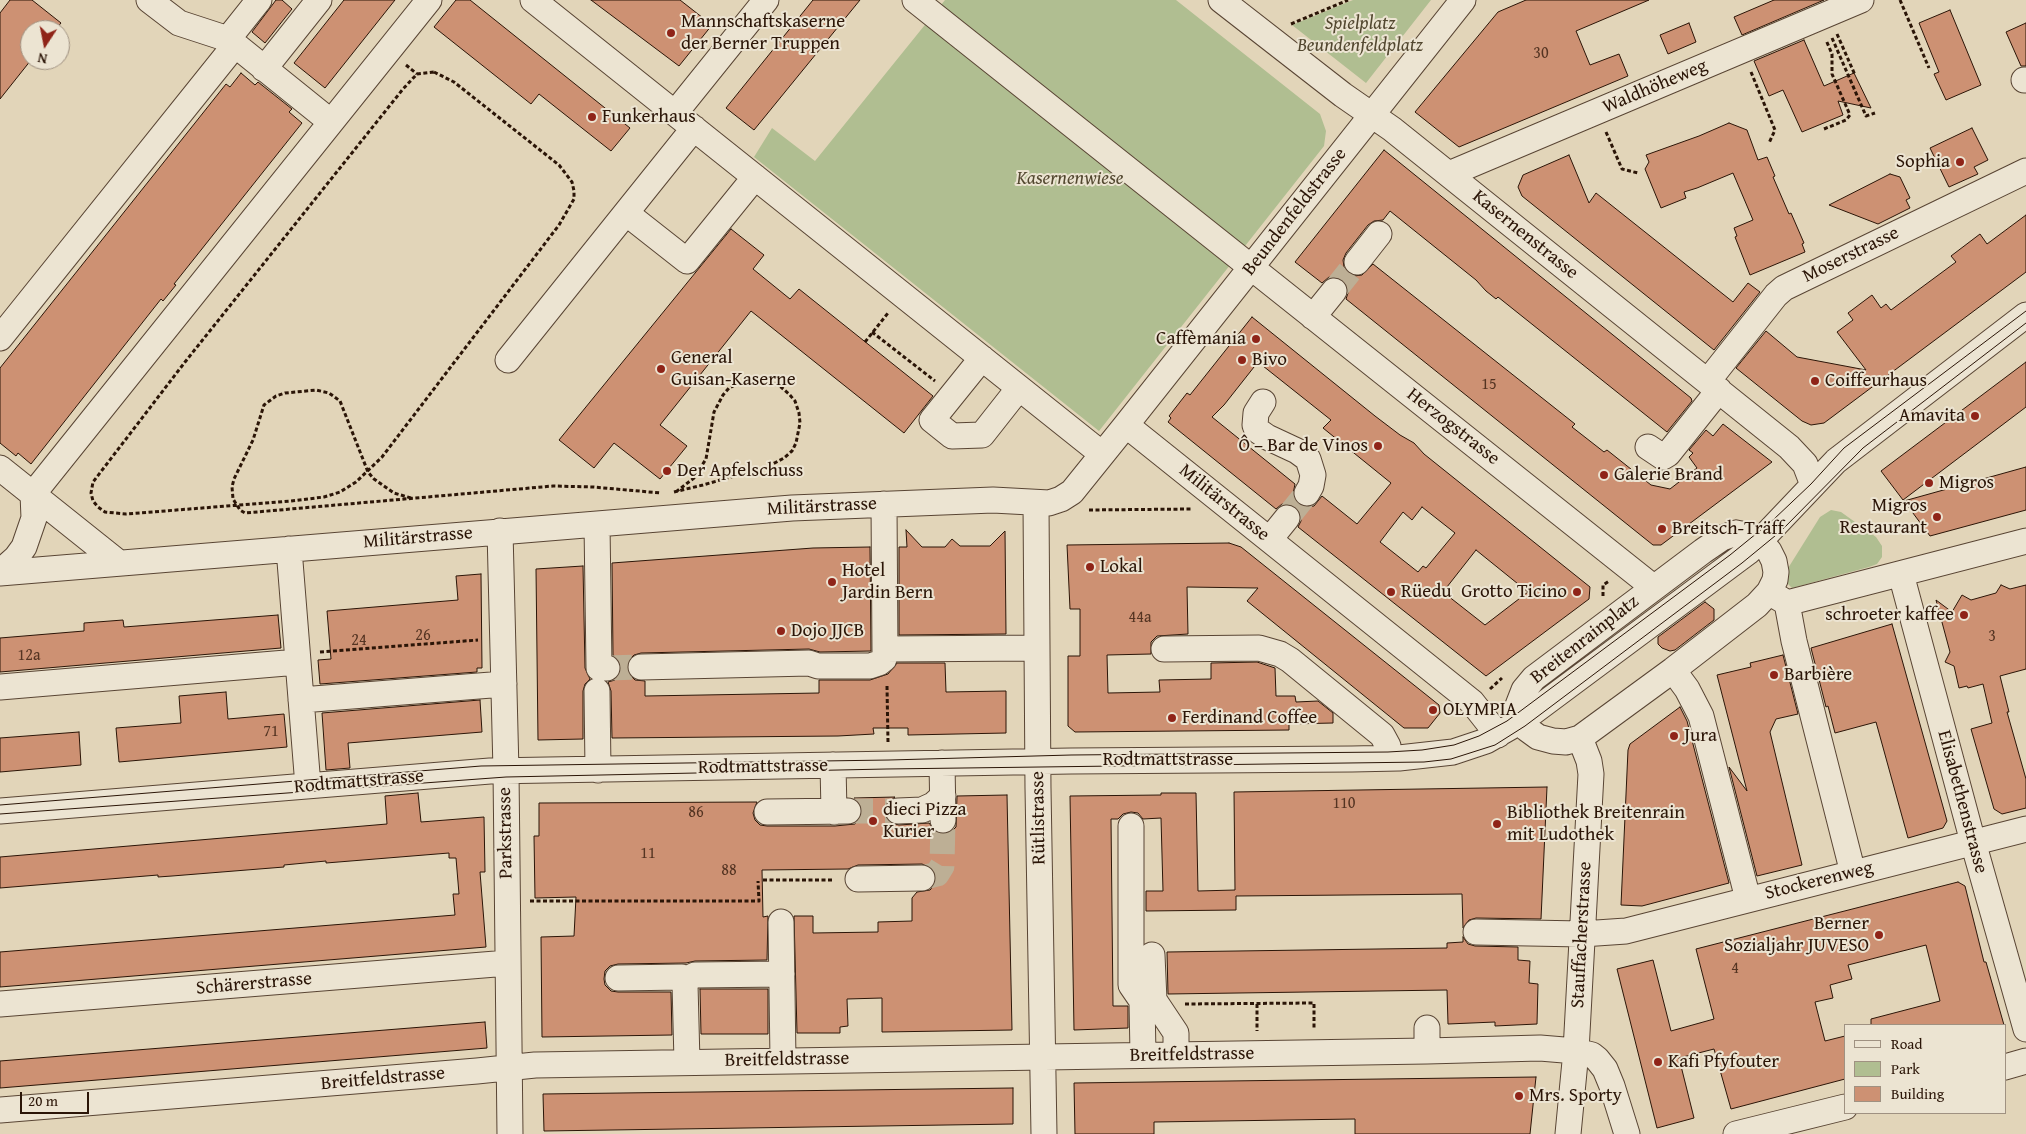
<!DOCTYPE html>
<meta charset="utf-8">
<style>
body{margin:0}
#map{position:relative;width:2026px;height:1134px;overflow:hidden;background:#e2d5b9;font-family:"Gentium Book Plus",serif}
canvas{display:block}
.legend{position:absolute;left:1844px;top:1024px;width:162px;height:90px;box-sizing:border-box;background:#ece4d2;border:1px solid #9f9181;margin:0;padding:6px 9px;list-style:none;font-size:15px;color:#2b1507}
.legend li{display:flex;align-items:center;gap:10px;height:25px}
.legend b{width:25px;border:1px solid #9f9181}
.north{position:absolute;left:20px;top:20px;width:50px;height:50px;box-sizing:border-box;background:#ece4d2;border:1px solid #9f9181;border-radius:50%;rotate:191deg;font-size:14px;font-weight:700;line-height:20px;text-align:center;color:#2b1507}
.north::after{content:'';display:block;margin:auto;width:18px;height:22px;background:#8f2418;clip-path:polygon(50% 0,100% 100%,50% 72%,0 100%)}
.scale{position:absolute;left:20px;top:1092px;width:69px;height:22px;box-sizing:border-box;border:2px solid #2b1507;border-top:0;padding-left:6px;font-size:15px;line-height:18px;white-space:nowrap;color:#2b1507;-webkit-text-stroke:4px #ece4d2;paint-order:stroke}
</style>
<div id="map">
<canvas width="2026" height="1134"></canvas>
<ul class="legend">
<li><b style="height:6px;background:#ece4d2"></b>Road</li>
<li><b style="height:14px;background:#b0be91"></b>Park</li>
<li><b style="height:14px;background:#cd9173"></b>Building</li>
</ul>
<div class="north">N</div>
<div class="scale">20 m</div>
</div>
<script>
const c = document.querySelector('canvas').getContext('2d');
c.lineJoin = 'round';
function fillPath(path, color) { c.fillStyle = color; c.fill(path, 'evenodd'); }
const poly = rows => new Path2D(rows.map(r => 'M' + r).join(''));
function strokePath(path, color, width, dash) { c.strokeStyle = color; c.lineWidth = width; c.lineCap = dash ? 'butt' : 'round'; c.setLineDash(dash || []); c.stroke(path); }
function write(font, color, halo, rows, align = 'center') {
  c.font = font + ' "Gentium Book Plus",serif'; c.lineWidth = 4; c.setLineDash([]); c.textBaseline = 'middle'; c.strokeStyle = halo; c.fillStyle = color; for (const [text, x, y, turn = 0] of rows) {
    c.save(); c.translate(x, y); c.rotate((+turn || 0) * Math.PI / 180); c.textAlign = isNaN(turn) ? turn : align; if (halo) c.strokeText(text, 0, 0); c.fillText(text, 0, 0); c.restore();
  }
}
fillPath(poly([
 [945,0,1176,0,1320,114,1326,131,1324,146,1099,431,754,157,772,128,815,161],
 [1353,0,1431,0,1366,83,1292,25],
 [1831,510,1841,512,1876,537,1882,546,1882,557,1877,564,1869,567,1792,588,1785,581,1785,573,1820,517]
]), '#b0be91');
const building = poly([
 [10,0,32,0,61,23,55,30,30,30,31,60,0,99,0,13,10,0],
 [276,0,282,0,292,9,265,43,252,32,276,0],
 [344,0,395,0,325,88,294,63,344,0],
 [456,0,470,0,630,128,611,151,539,94,531,104,434,27,456,0],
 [591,0,680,0,712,25,679,66,591,0],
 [813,0,860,0,754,130,726,108,813,0],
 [1526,0,1649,0,1576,31,1590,65,1619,54,1628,76,1459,147,1415,112,1498,12,1526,0],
 [1774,0,1824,0,1742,35,1734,17,1774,0],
 [1950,10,1981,85,1946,100,1934,74,1939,72,1919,23,1950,10],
 [1689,23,1696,42,1668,54,1660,35,1689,23],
 [2026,23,2026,66,2021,66,2006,32,2026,23],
 [1804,40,1824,86,1854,73,1871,108,1838,101,1843,115,1802,132,1783,90,1769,96,1754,61,1804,40],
 [241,73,255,85,258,82,292,109,289,112,302,123,174,284,176,285,163,301,161,299,31,464,18,453,16,456,0,443,0,368,226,84,230,87,241,73],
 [1729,123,1747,130,1758,160,1767,157,1775,176,1773,177,1789,214,1791,213,1804,243,1802,244,1805,252,1750,275,1735,237,1737,236,1734,228,1753,220,1733,173,1697,188,1684,192,1686,198,1661,208,1645,169,1649,162,1646,155,1699,136,1729,123],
 [1972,128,1988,160,1974,167,1978,174,1949,187,1930,148,1972,128],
 [1384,150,1691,398,1692,401,1667,432,1498,297,1496,299,1486,291,1476,280,1390,211,1383,220,1374,221,1368,225,1346,253,1343,260,1344,267,1348,273,1354,276,1362,275,1373,264,1575,424,1572,427,1604,452,1607,450,1651,485,1670,489,1697,468,1689,457,1693,453,1689,450,1706,430,1713,436,1723,424,1772,462,1661,545,1653,545,1346,299,1348,293,1348,286,1343,280,1337,277,1329,277,1322,283,1295,262,1384,150],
 [1569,155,1589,203,1596,193,1733,302,1748,283,1760,292,1714,350,1522,196,1518,187,1523,175,1569,155],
 [1890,174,1900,177,1910,198,1906,200,1910,208,1878,224,1829,205,1890,174],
 [2026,215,2026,272,1824,423,1811,425,1802,421,1736,368,1766,331,1797,357,1866,370,1837,332,1853,320,1848,313,1872,295,1881,308,1886,304,1891,310,1956,262,1951,256,1980,234,1987,244,2026,215],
 [731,229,764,255,753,269,790,299,799,289,933,396,904,433,751,311,660,425,687,446,660,479,614,443,594,468,559,440,731,229],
 [1252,317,1375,416,1400,435,1414,443,1424,454,1590,587,1589,599,1486,676,1298,527,1301,521,1301,513,1296,507,1290,504,1282,504,1276,509,1168,422,1171,418,1169,416,1187,393,1190,395,1252,317],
 [1258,362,1331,420,1323,428,1391,483,1357,524,1322,496,1314,506,1307,507,1299,505,1294,500,1293,494,1295,484,1212,417,1224,405,1258,362],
 [1422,507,1455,533,1426,568,1423,566,1418,572,1380,542,1403,512,1412,520,1422,507],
 [1476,550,1528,592,1485,625,1443,592,1476,550],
 [2026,362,2026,407,1903,500,1881,471,2026,362],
 [2026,467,2026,510,1930,536,1904,501,2026,467],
 [906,530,922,547,945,547,952,539,960,546,990,546,1005,531,1006,634,899,635,899,547,907,547,906,530],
 [1229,543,1241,547,1439,705,1440,713,1428,728,1404,728,1247,601,1258,588,1187,587,1188,634,1157,636,1151,642,1151,654,1107,655,1108,693,1160,692,1159,680,1211,679,1211,663,1257,662,1275,668,1276,696,1295,696,1296,702,1318,701,1333,713,1333,723,1289,724,1289,730,1075,732,1068,726,1068,656,1080,656,1080,609,1070,609,1067,545,1229,543],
 [870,547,871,651,820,652,809,649,641,653,634,655,629,660,627,667,629,674,635,680,645,681,645,696,819,693,819,680,870,680,888,674,897,663,945,663,946,692,1006,691,1006,733,908,735,908,728,873,728,874,734,838,736,612,738,611,691,608,682,615,680,619,676,621,668,619,660,613,655,612,563,813,548,870,547],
 [583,566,585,668,590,679,585,684,583,691,583,739,538,740,536,569,583,566],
 [481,574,482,668,477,668,477,672,320,684,318,660,331,659,327,611,458,600,456,576,481,574],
 [2001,585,2010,589,2026,585,2026,669,2000,676,2009,712,2007,712,2026,779,2026,808,2002,814,1994,809,1971,729,1992,723,1983,684,1968,688,1967,686,1959,688,1954,666,1945,662,1950,652,1936,600,1952,612,1962,595,1971,600,1996,593,2001,585],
 [1705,602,1714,609,1714,620,1675,650,1670,651,1662,648,1658,644,1658,637,1705,602],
 [278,615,281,648,0,672,0,638,84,631,84,623,123,620,124,627,278,615],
 [1892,624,1947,821,1943,828,1908,838,1876,722,1835,733,1828,706,1826,707,1811,648,1892,624],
 [1783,655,1798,714,1776,719,1770,732,1802,865,1757,876,1729,767,1747,791,1717,675,1751,667,1750,663,1783,655],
 [226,692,228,719,284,714,287,747,119,762,116,728,181,723,179,696,226,692],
 [480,700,482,732,348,743,350,768,326,770,322,713,480,700],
 [1680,707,1687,721,1729,883,1642,906,1621,905,1628,750,1630,744,1680,707],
 [79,732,81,765,0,772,0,738,79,732],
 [1547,787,1541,919,1476,918,1469,920,1463,928,1462,894,1236,896,1236,910,1146,911,1146,891,1163,891,1161,818,1143,819,1138,813,1131,812,1123,814,1118,819,1111,819,1113,1006,1128,1006,1128,1028,1074,1030,1070,796,1161,795,1161,793,1196,793,1198,891,1235,890,1234,792,1547,787],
 [418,793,421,822,484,817,485,872,480,872,486,947,0,987,0,952,455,915,453,894,459,894,456,858,449,858,449,853,326,863,326,861,284,865,284,867,172,876,158,877,158,875,0,888,0,857,387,824,385,796,418,793],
 [1007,795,1012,1030,882,1032,882,998,847,999,848,1026,840,1027,840,1033,797,1033,794,916,813,916,813,933,878,932,878,922,912,921,912,898,917,892,930,890,935,885,936,875,942,868,932,868,922,864,858,865,848,869,762,870,763,917,768,916,767,960,695,961,686,963,618,964,610,966,605,971,604,979,605,985,611,991,618,992,671,992,672,1035,542,1037,541,937,574,936,576,897,535,898,534,836,539,836,539,803,757,802,753,813,755,820,760,825,767,826,835,826,855,824,860,818,862,811,861,804,854,798,895,797,886,804,884,811,886,818,891,823,899,825,929,823,936,832,944,834,951,832,956,827,957,796,1007,795],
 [1958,882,1965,886,1984,962,1986,962,2004,1025,1871,1025,1871,1019,1940,1001,1926,945,1848,965,1852,979,1830,985,1833,998,1815,1002,1825,1041,1845,1036,1845,1079,1731,1109,1714,1049,1679,1058,1694,1118,1657,1128,1617,969,1653,960,1671,1031,1714,1019,1696,949,1958,882],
 [1463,937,1468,944,1475,946,1518,947,1518,960,1530,961,1529,983,1538,984,1537,1024,1495,1026,1495,1022,1448,1024,1447,990,1168,994,1167,952,1447,948,1447,943,1463,942,1463,937],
 [700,989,768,989,768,1034,701,1034,700,989],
 [485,1022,487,1048,0,1088,0,1061,485,1022],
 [1536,1077,1530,1134,1355,1134,1355,1119,1154,1122,1154,1134,1075,1134,1074,1083,1536,1077],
 [1013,1088,1013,1124,544,1131,543,1094,1013,1088]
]);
fillPath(building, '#cd9173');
strokePath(building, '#2b1507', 1);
strokePath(poly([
 [1334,291,1357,262],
 [1287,518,1307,493],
 [607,668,641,667],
 [848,811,898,811],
 [922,878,937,874,942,866,943,820]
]), '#bdaf95', 25, [25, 12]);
const minor = poly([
 [149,0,179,23,228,39,331,122],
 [533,0,1102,454],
 [915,0,1653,587],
 [1221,0,1343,95,1392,129,1789,447,1805,464,1813,485],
 [228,39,259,0],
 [264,69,319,0],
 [2024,80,2026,80],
 [675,113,766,0],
 [1449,174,1861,0],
 [626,213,687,261,755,177],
 [1357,262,1379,234],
 [1313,317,1334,291],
 [0,338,235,45],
 [982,358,932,420,952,436,982,435,1019,388],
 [508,360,694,128],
 [1708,381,1776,295,1784,288,2026,171],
 [1263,402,1256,413,1255,425,1257,430,1267,437,1297,451,1308,459,1313,475,1311,486,1307,493],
 [1126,425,1472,702,1498,735],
 [1648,447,1663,457,1668,454,1719,390],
 [0,468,119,563],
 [1036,503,1038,788,1044,1134],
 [597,524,599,668,607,668],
 [500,531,506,771,510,1134],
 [1736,533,1747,535,1760,541,1769,551,1774,561,1776,572,1775,580,1769,592,1757,605,1673,670,1580,738,1566,742,1553,741,1538,737,1527,729,1521,721,1517,708,1524,690,1534,678,1703,551,1722,538,1736,533],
 [1270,539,1287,518],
 [289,549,308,786],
 [0,572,16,558,24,547,34,518,33,494,429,0],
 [0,573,792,508,993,500,1049,503,1061,499,1072,492,1126,425,1463,0],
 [1901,574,1973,842,2026,1029],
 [1774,595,1787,603,2026,541],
 [1787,603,1794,641,1853,873],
 [885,649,1037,648],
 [1164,649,1259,648,1280,654,1290,660,1382,735,1388,746,1388,758],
 [641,667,809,663,818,666,870,666,879,663,884,659,885,654,884,504],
 [1673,670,1687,689,1701,716,1748,899],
 [0,687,298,662],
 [597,691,598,770],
 [301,700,504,684],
 [942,763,943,820],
 [833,765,834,812],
 [0,811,490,771,1071,761,1352,759,1399,758,1453,752,1486,741,1521,721,1748,552,1760,541,1836,461,2026,315],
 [898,811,922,810,933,805,943,796],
 [767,812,848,811],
 [1131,826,1131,985,1142,1001,1143,1055],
 [858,879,922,878],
 [781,922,783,1060],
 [1476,932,1582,934,1626,931,2026,829],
 [1152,955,1154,1000,1176,1033,1176,1055],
 [618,978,682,977,687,979],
 [0,1004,508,963],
 [1427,1028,1427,1051],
 [687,1062,685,984,687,979,695,975,782,974],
 [2005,1067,2026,1061],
 [0,1110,477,1071,535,1065,1427,1051,1540,1048,1576,1051,1592,1055,1597,1059,1605,1069,1612,1086,1627,1134],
 [1568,1134,1576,1051,1591,774,1589,761,1580,738],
 [1736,1134,1845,1107]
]);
strokePath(minor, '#594534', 27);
strokePath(poly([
 [1900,0,1929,68],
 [1291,24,1348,0],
 [1837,34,1855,75],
 [1832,38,1866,116,1875,113],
 [406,65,417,74],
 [434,72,454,82,559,165,572,182,574,191,574,199,559,225,382,457,356,482,340,492,324,497,291,501,126,514,105,512,98,507,93,501,91,493,93,482,185,362,403,89,417,74,434,72],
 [1751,72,1775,130,1769,143],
 [1824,129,1846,120,1850,115,1832,74,1832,54,1826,40],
 [1606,132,1622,169,1638,173],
 [872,332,935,381],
 [865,342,888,313],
 [674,492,686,489,703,485,769,466,784,458,792,451,796,443,800,423,799,413,795,401,789,394,781,387,768,381,758,379,739,383,729,388,723,395,714,412,706,459,694,478,677,491],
 [411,498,394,493,374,479,368,472,340,401,329,393,316,390,285,393,276,396,264,405,253,440,234,479,232,487,233,499,240,510,245,513,553,486,593,487,661,493],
 [1089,510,1192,509],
 [1603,596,1603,585,1609,581],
 [320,652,478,640],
 [887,686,888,742],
 [1490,689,1502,678],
 [763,880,834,880],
 [530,901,759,901,758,881],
 [1185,1004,1314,1003,1314,1028],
 [1257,1004,1257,1031]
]), '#2b1507', 3, [4, 2.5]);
strokePath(minor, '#ece4d2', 25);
strokePath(poly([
 [0,805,481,766,889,760,1071,755,1388,752,1422,750,1454,745,1479,736,1507,721,1730,555,1773,520,1811,484,1844,448,2026,311],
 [0,814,506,777,886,769,1424,762,1451,759,1495,745,1525,726,1742,563,1781,531,1863,448,2026,323]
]), '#2b1507', 1);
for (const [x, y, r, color] of [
 [671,33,5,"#8f2418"],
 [592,117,5,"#8f2418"],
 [1960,162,5,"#8f2418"],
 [1256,339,5,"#8f2418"],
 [1242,360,5,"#8f2418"],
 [661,369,5,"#8f2418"],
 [1815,381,5,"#8f2418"],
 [1975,416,5,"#8f2418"],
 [1378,446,5,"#8f2418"],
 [667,471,5,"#8f2418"],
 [1604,475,5,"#8f2418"],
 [1929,483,5,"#8f2418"],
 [1937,517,5,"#8f2418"],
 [1662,529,5,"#8f2418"],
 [1090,567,5,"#8f2418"],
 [832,582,5,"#8f2418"],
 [1391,592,5,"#8f2418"],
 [1577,592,5,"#8f2418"],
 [1964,615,5,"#8f2418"],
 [781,631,5,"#8f2418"],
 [1774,675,5,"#8f2418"],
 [1433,710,5,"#8f2418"],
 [1172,718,5,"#8f2418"],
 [1674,736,5,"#8f2418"],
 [873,821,5,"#8f2418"],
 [1497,824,5,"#8f2418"],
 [1879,935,5,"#8f2418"],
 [1658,1062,5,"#8f2418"],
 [1519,1096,5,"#8f2418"]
]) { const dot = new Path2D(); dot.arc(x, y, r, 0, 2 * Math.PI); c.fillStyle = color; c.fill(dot); strokePath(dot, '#ece4d2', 2); }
write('16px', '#543422', null, [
 ["30",1541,54],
 ["15",1489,385],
 ["44a",1140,618],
 ["26",423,636],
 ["3",1992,637],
 ["24",359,641],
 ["12a",29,656],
 ["71",271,732],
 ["110",1344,804],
 ["86",696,813],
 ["11",648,854],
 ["88",729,871],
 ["4",1735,969]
]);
write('19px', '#2b1507', '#ece4d2', [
 ["Mannschaftskaserne",681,22],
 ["der Berner Truppen",681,44],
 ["Funkerhaus",602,117],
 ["Sophia",1950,162,"right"],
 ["Caffèmania",1246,339,"right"],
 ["General",671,358],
 ["Guisan-Kaserne",671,380],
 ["Bivo",1252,360],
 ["Coiffeurhaus",1825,381],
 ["Amavita",1965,416,"right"],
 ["Ô – Bar de Vinos",1368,446,"right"],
 ["Der Apfelschuss",677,471],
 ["Galerie Brand",1614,475],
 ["Migros",1939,483],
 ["Migros",1927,506,"right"],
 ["Restaurant",1927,528,"right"],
 ["Breitsch-Träff",1672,529],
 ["Lokal",1100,567],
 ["Hotel",842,571],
 ["Jardin Bern",842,593],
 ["Rüedu",1401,592],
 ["Grotto Ticino",1567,592,"right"],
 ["schroeter kaffee",1954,615,"right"],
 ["Dojo JJCB",791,631],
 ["Barbière",1784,675],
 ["OLYMPIA",1443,710],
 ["Ferdinand Coffee",1182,718],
 ["Jura",1684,736],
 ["dieci Pizza",883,810],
 ["Kurier",883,832],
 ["Bibliothek Breitenrain",1507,813],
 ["mit Ludothek",1507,835],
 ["Berner",1869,924,"right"],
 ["Sozialjahr JUVESO",1869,946,"right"],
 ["Kafi Pfyfouter",1668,1062],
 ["Mrs. Sporty",1529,1096]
], 'left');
write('italic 19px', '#534830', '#ece4d2', [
 ["Spielplatz",1360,24],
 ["Beundenfeldplatz",1360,46],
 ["Kasernenwiese",1070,179]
]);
write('19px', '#2b1507', '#ece4d2', [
 ["Waldhöheweg",1655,87,-23],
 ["Beundenfeldstrasse",1295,212,-52],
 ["Kasernenstrasse",1525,235,39],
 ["Moserstrasse",1851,255,-26],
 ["Herzogstrasse",1453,427,38],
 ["Militärstrasse",1224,503,39],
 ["Militärstrasse",822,507,-3],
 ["Militärstrasse",418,538,-5],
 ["Breitenrainplatz",1585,640,-38],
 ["Rodtmattstrasse",1168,760],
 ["Rodtmattstrasse",763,767,-1],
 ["Rodtmattstrasse",359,782,-5],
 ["Elisabethenstrasse",1962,802,75],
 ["Rütlistrasse",1039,818,-91],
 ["Parkstrasse",506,833,-91],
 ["Stockerenweg",1819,881,-14],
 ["Stauffacherstrasse",1582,935,-87],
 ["Schärerstrasse",254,984,-5],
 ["Breitfeldstrasse",1192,1055,-1],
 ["Breitfeldstrasse",787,1060,-1],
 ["Breitfeldstrasse",383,1079,-5]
]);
</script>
